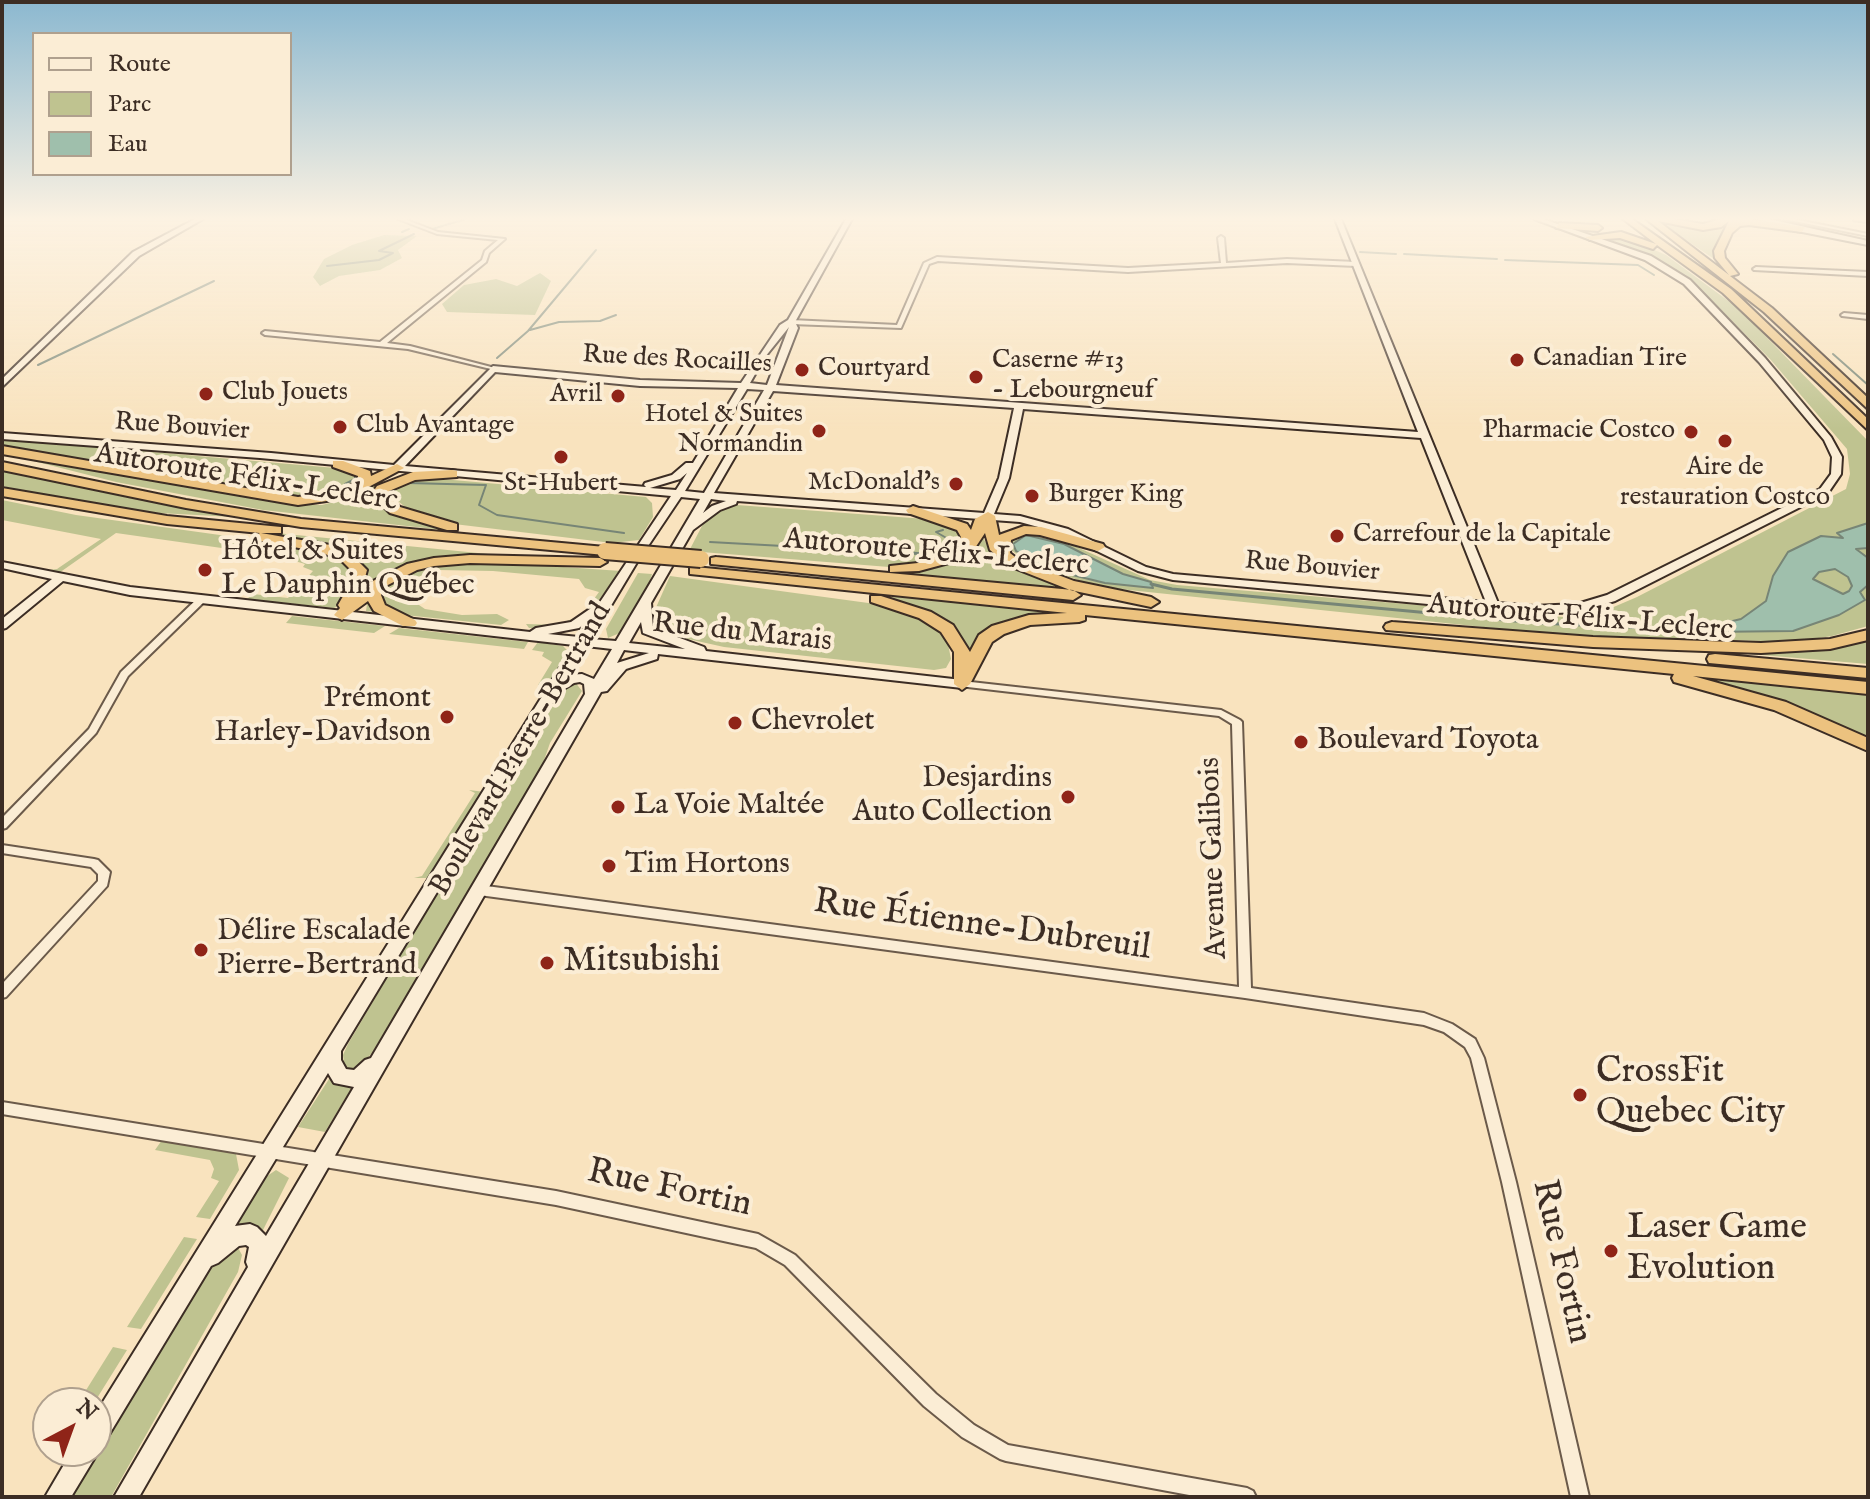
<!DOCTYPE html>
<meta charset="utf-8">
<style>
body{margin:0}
#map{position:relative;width:1870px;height:1499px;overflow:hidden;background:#f9e3be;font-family:"IM FELL English",serif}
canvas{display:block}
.frame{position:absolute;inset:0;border:4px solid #3c2d24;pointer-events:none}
.legend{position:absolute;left:32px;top:32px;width:260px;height:144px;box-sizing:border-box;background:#fbedd5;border:2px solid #afa08e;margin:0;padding:10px 14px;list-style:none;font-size:24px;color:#3c2d24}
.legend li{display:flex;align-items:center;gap:16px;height:40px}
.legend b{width:40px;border:2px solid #afa08e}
.north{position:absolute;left:32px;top:1387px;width:80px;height:80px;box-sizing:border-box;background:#fbedd5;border:2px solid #afa08e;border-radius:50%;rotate:41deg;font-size:22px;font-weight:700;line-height:32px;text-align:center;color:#3c2d24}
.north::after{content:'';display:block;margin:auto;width:28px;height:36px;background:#8f2418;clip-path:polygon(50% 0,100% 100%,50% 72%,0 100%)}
</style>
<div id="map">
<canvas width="1870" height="1499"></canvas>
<div class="frame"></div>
<ul class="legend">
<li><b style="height:10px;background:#fbedd5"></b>Route</li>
<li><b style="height:22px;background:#bfc390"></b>Parc</li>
<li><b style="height:22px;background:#9fbfac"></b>Eau</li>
</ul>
<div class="north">N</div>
</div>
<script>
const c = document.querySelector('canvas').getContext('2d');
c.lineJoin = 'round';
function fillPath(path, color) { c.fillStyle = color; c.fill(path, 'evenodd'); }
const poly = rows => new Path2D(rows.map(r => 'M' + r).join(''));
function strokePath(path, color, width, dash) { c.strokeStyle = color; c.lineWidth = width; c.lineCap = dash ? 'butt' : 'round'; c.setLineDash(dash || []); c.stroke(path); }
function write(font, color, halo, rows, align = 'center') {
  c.font = font + ' "IM FELL English",serif'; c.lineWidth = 8; c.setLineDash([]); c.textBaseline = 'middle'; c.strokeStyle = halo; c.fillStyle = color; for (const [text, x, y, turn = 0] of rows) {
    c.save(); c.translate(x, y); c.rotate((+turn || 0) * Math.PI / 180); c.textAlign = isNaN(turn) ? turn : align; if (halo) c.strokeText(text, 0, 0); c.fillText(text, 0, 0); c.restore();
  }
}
fillPath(poly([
 [1655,219,1695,228,1728,223,1715,248,1720,263],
 [384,235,417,236,398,250,402,258,380,270,339,276,320,286,313,277,324,259,352,245],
 [1616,238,1632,240,1666,255,1738,308,1868,441,1868,626,1832,636,1794,642,1560,635,1100,587,1029,564,1010,549,1012,538,1027,534,1068,543,1150,580,1177,585,1563,617,1609,609,1637,597,1846,489,1850,474,1847,449,1770,359,1686,275,1611,240],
 [540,273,551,281,535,315,447,312,442,304,464,285,496,279,517,286],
 [2,439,347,469,357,471,359,480,336,493,290,496,2,445],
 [2,453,299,504,322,505,353,497,383,481,376,489,376,499,386,510,443,530,263,510,116,482],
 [2,469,134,497,234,517,159,513,52,497,2,486],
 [419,477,646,497,652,503,653,517,639,540,612,543,454,524,413,513,394,498,393,488],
 [2,500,76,515,299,546,343,561,356,577,340,605,334,608,247,599,253,594,288,598,313,571,303,567,305,564,278,556,116,533,59,573,49,570,57,569,101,539,2,520],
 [737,505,926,519,956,528,962,533,962,544,929,560,889,567,689,551,703,524,715,512],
 [256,531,488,554,437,558,390,571,357,597,365,575,321,544],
 [982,536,990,550,1015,570,1077,590,894,572,957,562,976,549],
 [474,562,506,563,621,571,589,613,562,628,529,628,526,624,558,625,583,614,599,592,585,588,579,579,493,571,438,570,403,582,406,586,395,596,395,601,416,603,425,609,462,615,497,614,509,620,501,625,366,611,367,604,389,581,423,567],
 [638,573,652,574,648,587,622,632,608,638,606,629],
 [670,576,883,605,934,625,947,639,951,659,946,668,934,670,724,647,661,633,653,629,650,621],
 [873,593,1070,612,1070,614,1038,615,997,625,971,656,924,611],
 [292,616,385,626,374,633,286,623],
 [399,628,528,642,524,649,389,634],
 [1868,640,1868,664,1703,650,1801,651],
 [538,642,563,646,568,651,549,684,538,685,552,662,542,656,544,652,532,650],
 [1694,676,1868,691,1868,739,1778,700],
 [575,682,582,691,550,743,542,766,372,1053,359,1067,345,1069,343,1055,348,1044,457,859,562,689],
 [469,790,485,792,432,870,432,878,414,878,422,876,475,793],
 [329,1079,354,1084,325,1132,298,1127],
 [162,1140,236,1154,239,1170,210,1219,196,1217,219,1181,211,1178,214,1169,210,1160,155,1150],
 [276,1170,289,1178,258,1240,228,1231,257,1183],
 [184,1237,197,1239,141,1329,127,1327],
 [236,1244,242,1255,238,1272,111,1497,65,1497,210,1265],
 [113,1347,127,1350,94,1403,78,1403]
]), '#bfc390');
const water = poly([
 [1868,523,1868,548,1856,549,1868,558,1868,585,1860,592,1865,600,1839,615,1793,631,1707,632,1673,629,1669,625,1720,624,1741,619,1766,601,1773,576,1788,552,1821,536,1843,538,1837,533,1868,523],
 [1835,569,1848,577,1852,586,1849,591,1843,594,1813,579,1819,572,1835,569],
 [1026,535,1064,544,1123,574,1151,582,1153,588,1105,583,1048,569,1016,551,1013,544,1026,535]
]);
fillPath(water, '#9fbfac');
strokePath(water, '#778576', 2);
strokePath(poly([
 [432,229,466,219],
 [402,232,409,229],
 [1360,252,1396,254],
 [1404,254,1497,259],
 [1505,260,1638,265,1654,275],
 [327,266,379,260,393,253,379,251,414,234],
 [530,330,559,322,600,321,616,315],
 [1833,354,1868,385],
 [497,358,528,331,596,250],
 [38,365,214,281],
 [408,483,486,485,479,505,497,515,624,533],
 [345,484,355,479,355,472],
 [710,542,856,550],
 [269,550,277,544],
 [933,550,950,540,936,532,943,530]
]), '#778576', 2);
strokePath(poly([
 [820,548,927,554,937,548],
 [268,551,272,548],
 [1151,584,1172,589,1537,623,1673,629]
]), '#778576', 3);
const street = poly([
 [398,219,404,219,438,232,505,239,489,253,486,262,387,343,410,346,495,368,495,370,408,349,265,335,262,333,265,331,380,342,482,260,485,251,498,240,437,234,398,219],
 [1784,219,1793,219,1868,234,1868,236,1784,219],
 [1854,219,1868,220,1868,222,1854,220,1854,219],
 [1221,236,1224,238,1226,263,1287,259,1356,262,1359,264,1356,266,1287,263,1128,272,938,261,929,264,901,328,791,324,788,322,791,320,897,325,924,263,937,257,1128,268,1221,263,1218,238,1221,236],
 [1756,267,1868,272,1868,276,1754,270,1753,269,1756,267],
 [1844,313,1868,315,1868,319,1842,316,1841,315,1844,313],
 [202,596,205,597,205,601,128,676,96,733,6,828,2,829,2,818,89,729,121,672,199,597,202,596],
 [962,681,1221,710,1240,720,1242,722,1251,988,1424,1013,1452,1024,1475,1039,1484,1058,1516,1182,1589,1497,1571,1497,1502,1182,1471,1058,1465,1047,1444,1032,1424,1025,1245,998,479,895,475,893,473,890,475,887,479,885,1239,987,1232,724,1219,716,959,686,957,684,962,681],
 [2,845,94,859,98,860,110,872,107,886,6,997,2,998,2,984,98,881,98,874,91,867,2,853,2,845],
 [2,1102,556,1191,758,1234,795,1255,936,1394,974,1425,1008,1445,1247,1488,1253,1491,1256,1497,1200,1497,1006,1461,1000,1459,962,1437,924,1406,785,1265,756,1248,556,1205,2,1114,2,1102]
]);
const secondary = poly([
 [195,219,203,219,139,256,2,387,2,379,133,252,195,219],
 [846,219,852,219,795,322,798,328,776,385,1418,432,1335,219,1341,219,1498,603,1534,606,1577,604,1607,595,1820,489,1831,474,1832,457,1824,440,1759,362,1684,284,1645,260,1534,219,1543,219,1651,256,1690,280,1765,358,1831,437,1842,457,1841,474,1828,493,1615,601,1578,612,1534,614,1173,580,1138,571,1060,533,1020,522,737,501,736,504,720,510,693,530,651,603,653,628,704,647,706,651,962,680,969,684,962,688,658,654,657,659,626,669,607,691,601,692,139,1497,114,1497,248,1267,246,1262,249,1247,246,1245,239,1246,218,1263,211,1266,104,1443,96,1447,96,1413,574,645,130,595,63,581,6,628,2,629,2,619,52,579,2,568,2,562,130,587,530,632,536,628,571,622,600,602,671,496,260,458,2,439,2,433,271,453,394,465,493,366,640,380,741,383,780,325,788,320,846,219],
 [789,327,767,385,750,383,765,357,789,327],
 [495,372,640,386,738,388,693,463,686,463,672,475,645,483,644,485,646,487,405,466,495,372],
 [747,389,764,390,704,493,685,491,747,389],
 [773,391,1014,408,999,478,984,513,714,493,773,391],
 [1023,409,1421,438,1486,602,1173,574,1146,567,1068,529,1020,516,994,514,1009,478,1023,409],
 [687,473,676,490,650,488,680,479,687,473],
 [681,497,700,499,616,641,591,639,636,564,681,497],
 [711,499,726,501,712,506,703,513,711,499],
 [589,620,579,637,548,634,579,628,589,620],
 [641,622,643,633,685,649,629,643,641,622],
 [586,646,612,649,594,679,582,674,568,675,586,646],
 [624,650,649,653,617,663,624,650],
 [580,682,584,684,585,694,371,1058,365,1060,354,1070,346,1069,341,1060,341,1051,558,692,574,683,580,682],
 [328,1073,334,1083,354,1087,266,1236,257,1227,250,1224,235,1226,328,1073],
 [1757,219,1769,219,1868,241,1868,245,1787,229,1757,219],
 [96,1447,98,1451,94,1459,71,1497,45,1497,72,1451,96,1451,96,1447]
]);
const highway = poly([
 [1623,219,1632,219,1731,289,1868,419,1868,430,1723,293,1657,245,1653,249,1620,238,1590,240,1585,237,1621,232,1656,244,1623,219],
 [1646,219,1673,219,1703,224,1721,219,1749,219,1805,227,1802,232,1749,225,1740,226,1732,233,1724,251,1725,258,1738,274,1730,276,1772,308,1868,398,1868,409,1764,312,1646,219],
 [1658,221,1703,230,1721,227,1729,221,1714,251,1715,258,1729,275,1658,221],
 [1559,223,1598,225,1602,228,1598,231,1556,228,1559,223],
 [2,446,298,497,340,491,358,481,358,476,333,467,333,461,343,461,370,471,371,476,397,464,404,468,348,498,298,505,2,454,2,446],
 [2,462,186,500,301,519,605,547,612,551,605,555,301,527,186,508,2,470,2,462],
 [452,470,457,471,457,477,415,480,389,491,392,500,400,507,457,524,457,530,447,530,390,513,379,502,375,489,377,486,413,472,452,470],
 [2,488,167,516,281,527,281,533,261,533,330,545,353,556,367,570,362,589,373,581,407,564,434,558,470,555,600,558,607,562,600,566,470,563,434,566,417,570,384,587,381,595,385,605,415,620,417,623,415,626,403,626,374,611,368,601,342,620,334,615,340,608,338,605,350,584,352,571,343,562,321,552,255,540,253,537,260,533,167,524,2,496,2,488],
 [913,506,967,524,971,530,975,519,988,512,995,516,999,535,1024,526,1041,527,1103,544,1105,547,1098,551,1040,535,1026,534,1011,540,1010,553,1019,560,1074,581,1151,597,1159,602,1151,607,1070,590,1009,566,990,550,985,533,971,554,960,560,919,571,890,572,890,566,918,563,959,549,961,537,957,530,908,513,906,510,913,506],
 [716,557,1073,590,1081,595,1073,600,711,564,711,558,716,557],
 [695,567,1868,682,1868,694,1693,676,1786,702,1868,738,1868,751,1774,710,1674,682,1672,678,1674,674,1085,615,1085,620,1079,622,1030,625,1004,634,992,642,970,684,962,690,954,684,954,652,941,632,919,618,871,602,871,596,881,596,931,612,953,625,970,652,979,635,992,626,1029,615,1067,613,690,574,690,568,695,567],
 [1392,622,1593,637,1761,643,1830,639,1868,630,1868,640,1830,649,1761,653,1593,647,1386,630,1384,627,1386,624,1392,622],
 [1715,654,1868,668,1868,678,1709,663,1707,659,1709,655,1715,654]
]);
strokePath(street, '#6b5a4a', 4);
strokePath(secondary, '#3c2d24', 4);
strokePath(highway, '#3c2d24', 4);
fillPath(street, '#fbedd5');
fillPath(secondary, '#fbedd5');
fillPath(highway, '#ecc27f');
const highwayBridge = poly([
 [605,551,701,559]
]);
strokePath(highwayBridge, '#3c2d24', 20, []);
strokePath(highwayBridge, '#ecc27f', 16);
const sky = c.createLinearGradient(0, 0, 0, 429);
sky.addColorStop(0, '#8bb8d0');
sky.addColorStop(0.51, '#fcf2e2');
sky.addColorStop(1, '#fcf2e200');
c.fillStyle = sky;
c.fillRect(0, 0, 1870, 429);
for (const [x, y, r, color] of [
 [1517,360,8,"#8f2418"],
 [802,370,8,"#8f2418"],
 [976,377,8,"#8f2418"],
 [206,394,8,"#8f2418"],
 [618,396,8,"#8f2418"],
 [340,427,8,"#8f2418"],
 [819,431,8,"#8f2418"],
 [1691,432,8,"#8f2418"],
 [1725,441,8,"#8f2418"],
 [561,457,8,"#8f2418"],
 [956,484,8,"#8f2418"],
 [1032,496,8,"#8f2418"],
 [1337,536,8,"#8f2418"],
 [205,570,8,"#8f2418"],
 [447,717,8,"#8f2418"],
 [735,723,8,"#8f2418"],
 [1301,742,8,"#8f2418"],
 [1068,797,8,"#8f2418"],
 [618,807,8,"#8f2418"],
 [609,866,8,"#8f2418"],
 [201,950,8,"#8f2418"],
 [547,963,8,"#8f2418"],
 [1580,1095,8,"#8f2418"],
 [1611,1251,8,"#8f2418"]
]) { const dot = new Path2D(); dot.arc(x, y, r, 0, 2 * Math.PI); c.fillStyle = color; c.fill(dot); strokePath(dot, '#fbedd5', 3); }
write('26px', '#3c2d24', '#fbedd5', [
 ["Canadian Tire",1533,360],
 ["Caserne #13",992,362],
 ["- Lebourgneuf",992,392],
 ["Courtyard",818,370],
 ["Club Jouets",222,394],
 ["Avril",602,396,"right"],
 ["Hotel & Suites",803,416,"right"],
 ["Normandin",803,446,"right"],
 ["Club Avantage",356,427],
 ["Pharmacie Costco",1675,432,"right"],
 ["Aire de",1725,469,"center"],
 ["restauration Costco",1725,499,"center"],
 ["McDonald's",940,484,"right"],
 ["St-Hubert",561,485,"center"],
 ["Burger King",1048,496],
 ["Carrefour de la Capitale",1353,536]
], 'left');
write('26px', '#3c2d24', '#fbedd5', [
 ["Rue des Rocailles",677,361,3],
 ["Rue Bouvier",182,428,4],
 ["Rue Bouvier",1312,568,5]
]);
write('30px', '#3c2d24', '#fbedd5', [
 ["Autoroute Félix-Leclerc",246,479,9],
 ["Autoroute Félix-Leclerc",936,554,5],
 ["Autoroute Félix-Leclerc",1580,619,5],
 ["Rue du Marais",742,634,6],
 ["Boulevard Pierre-Bertrand",522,750,-60],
 ["Avenue Galibois",1215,858,-92]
]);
write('30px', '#3c2d24', '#fbedd5', [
 ["Hôtel & Suites",221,553],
 ["Le Dauphin Québec",221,587],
 ["Prémont",431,700,"right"],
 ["Harley-Davidson",431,734,"right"],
 ["Chevrolet",751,723],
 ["Boulevard Toyota",1317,742],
 ["Desjardins",1052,780,"right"],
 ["Auto Collection",1052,814,"right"],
 ["La Voie Maltée",634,807],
 ["Tim Hortons",625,866],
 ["Délire Escalade",217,933],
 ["Pierre-Bertrand",217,967]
], 'left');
write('36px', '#3c2d24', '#fbedd5', [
 ["Rue Étienne-Dubreuil",982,927,8],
 ["Rue Fortin",669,1190,12],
 ["Rue Fortin",1560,1262,77]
]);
write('36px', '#3c2d24', '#fbedd5', [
 ["Mitsubishi",563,963],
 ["CrossFit",1596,1074],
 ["Quebec City",1596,1115],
 ["Laser Game",1627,1230],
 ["Evolution",1627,1271]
], 'left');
</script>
